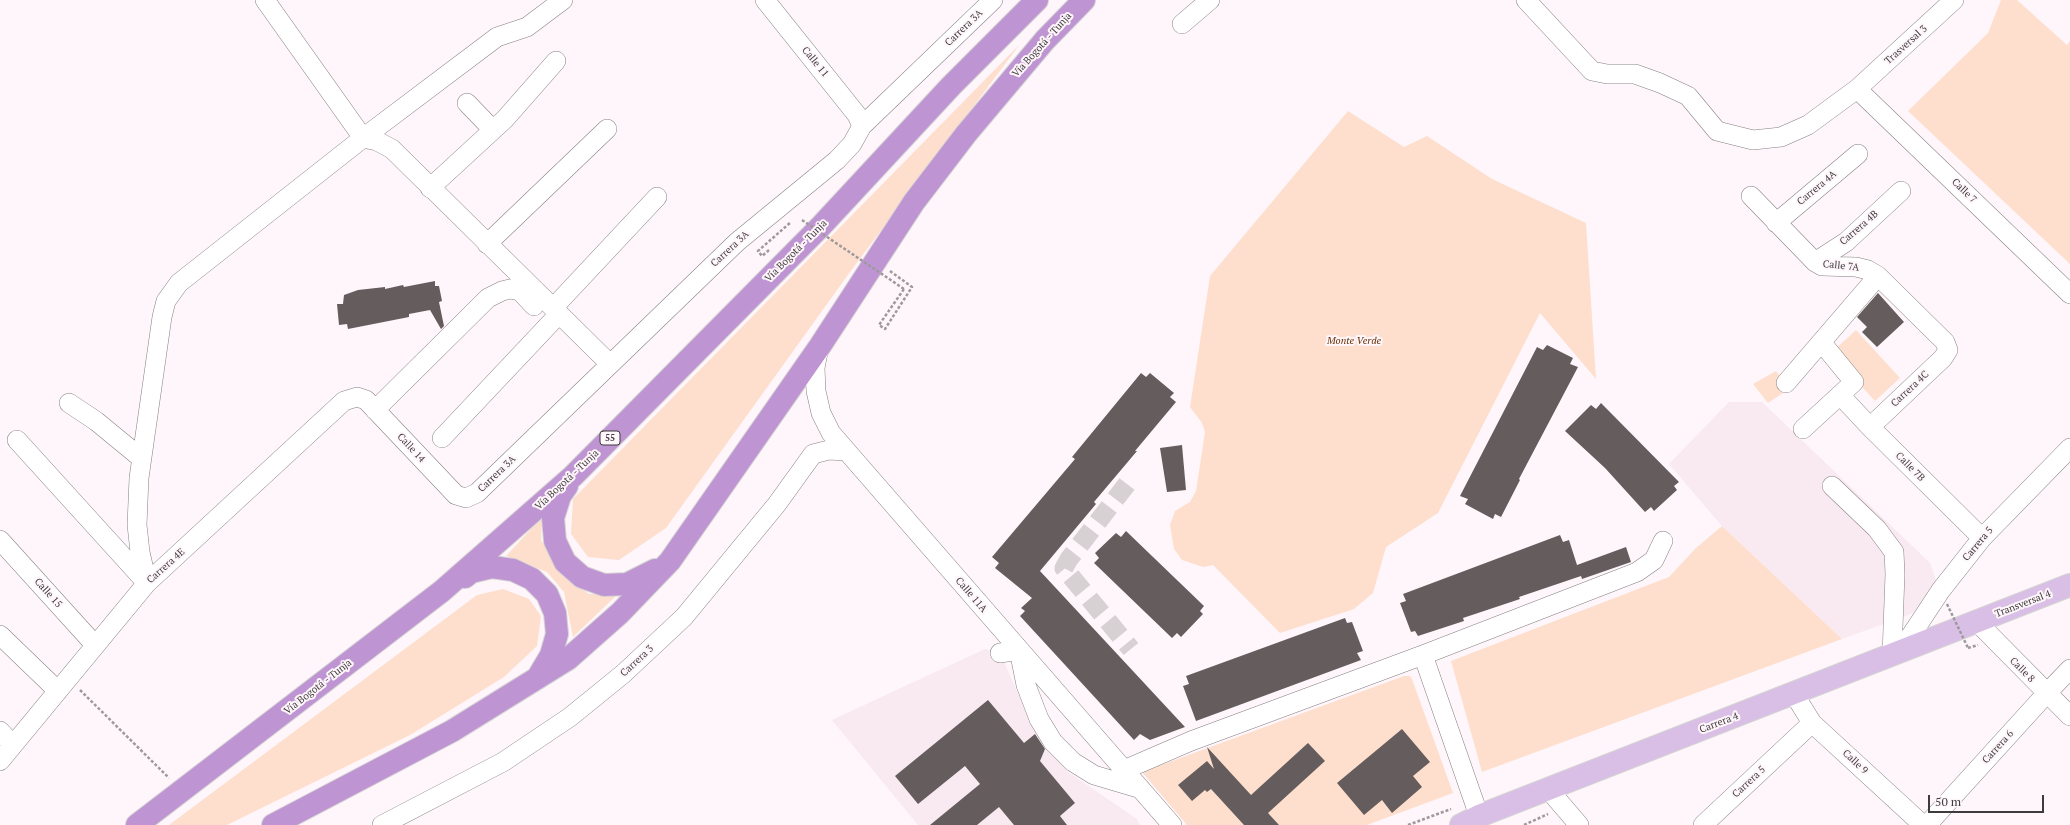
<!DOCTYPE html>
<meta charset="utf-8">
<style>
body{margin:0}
#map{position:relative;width:2070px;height:825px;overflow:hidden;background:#fef6fa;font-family:"PT Serif",serif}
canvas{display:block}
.scale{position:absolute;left:1928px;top:795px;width:116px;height:18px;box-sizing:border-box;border:2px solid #3e3b3d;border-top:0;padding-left:5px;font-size:12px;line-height:14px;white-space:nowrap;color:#3e3b3d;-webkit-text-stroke:3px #fef6fa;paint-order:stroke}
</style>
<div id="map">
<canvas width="2070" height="825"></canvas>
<div class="scale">50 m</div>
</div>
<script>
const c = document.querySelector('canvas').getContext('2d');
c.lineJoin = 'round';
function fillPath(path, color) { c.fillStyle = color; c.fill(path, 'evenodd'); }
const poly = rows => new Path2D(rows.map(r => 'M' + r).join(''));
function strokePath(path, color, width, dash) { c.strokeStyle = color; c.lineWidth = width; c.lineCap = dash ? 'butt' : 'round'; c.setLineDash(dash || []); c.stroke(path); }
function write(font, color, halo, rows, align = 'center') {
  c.font = font + ' "PT Serif",serif'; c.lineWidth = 4; c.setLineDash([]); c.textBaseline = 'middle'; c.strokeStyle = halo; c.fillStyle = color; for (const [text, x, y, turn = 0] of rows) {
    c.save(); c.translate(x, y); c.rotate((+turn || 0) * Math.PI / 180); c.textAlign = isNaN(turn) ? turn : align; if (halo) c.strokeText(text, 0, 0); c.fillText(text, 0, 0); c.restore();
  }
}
fillPath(poly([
 [1729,402,1762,402,1930,563,1939,589,1930,607,1842,639,1722,526,1669,464],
 [985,649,1000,653,1036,734,1068,772,1137,819,1140,825,918,825,832,720]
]), '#f9e9f0');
fillPath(poly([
 [2001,0,2017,0,2067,45,2070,41,2070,264,1908,111,1988,33],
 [1020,44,850,272,666,528,619,560,588,557,571,534,573,499],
 [1348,111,1404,147,1427,136,1492,179,1586,223,1596,379,1540,313,1438,513,1386,547,1373,593,1354,609,1280,633,1213,565,1203,567,1182,560,1174,549,1170,525,1175,511,1190,502,1196,491,1205,432,1202,423,1190,407,1210,276],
 [1856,330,1900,378,1875,401,1831,353],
 [1776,371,1789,389,1768,403,1753,384],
 [542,517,541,540,565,575,589,594,618,594,573,637,564,592,547,572,506,556],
 [1722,526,1842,639,1482,772,1451,661,1669,577,1696,548],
 [503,589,529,599,541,616,537,646,504,677,410,735,227,825,169,825,477,595],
 [1404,676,1410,676,1412,679,1453,793,1367,825,1187,825,1142,772]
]), '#fedfce');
fillPath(poly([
 [435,281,435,286,439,286,442,301,439,302,444,326,441,329,430,310,409,314,409,317,348,329,347,324,339,325,337,304,343,304,344,295,358,290,385,287,385,289,403,285,404,287],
 [1878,293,1904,322,1877,347,1862,332,1867,327,1857,317],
 [1547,345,1573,358,1570,364,1578,367,1519,479,1520,480,1501,517,1495,514,1493,519,1465,504,1468,499,1460,496,1537,347,1543,350],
 [1141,373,1146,377,1150,373,1174,393,1170,397,1176,402,1135,451,1137,451,1094,502,1096,504,1040,571,1185,727,1150,740,1140,734,1134,740,1020,616,1025,611,1021,608,1032,598,995,568,999,563,992,557,1075,459,1072,457],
 [1601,403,1679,482,1674,486,1677,490,1654,511,1651,507,1645,512,1605,468,1565,431,1591,405,1596,409],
 [1182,445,1186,490,1167,492,1160,448],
 [1126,531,1204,606,1200,611,1203,614,1181,637,1177,633,1172,638,1094,563,1099,558,1095,553,1116,533,1121,537],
 [1560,535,1563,542,1569,540,1577,565,1626,547,1631,562,1582,579,1581,576,1519,597,1520,599,1463,618,1464,621,1418,636,1415,631,1411,632,1400,603,1406,601,1403,594],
 [1345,618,1347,623,1352,622,1363,651,1357,653,1361,660,1196,721,1183,686,1189,684,1186,676],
 [988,700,1024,743,1035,734,1045,749,1040,761,1075,803,1060,816,1067,825,1014,825,999,807,977,825,930,825,980,784,965,766,918,804,895,776],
 [1402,729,1430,762,1413,776,1422,787,1392,813,1382,800,1364,815,1337,783],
 [1308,743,1325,761,1268,813,1279,825,1244,825,1211,789,1207,792,1205,790,1192,801,1178,785,1207,761,1214,769,1207,747,1251,795]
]), '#655d5d');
strokePath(poly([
 [1127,484,1069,559,1064,568,1131,649]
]), '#d8d1d4', 19, [19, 10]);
const minor = poly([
 [265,0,363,138,377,141,392,149,610,364],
 [765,0,857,115,862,126],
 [1526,0,1592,71,1607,74,1635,74,1660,83,1688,96,1717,131,1753,140,1781,137,1808,125,1857,89,1954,0],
 [1182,24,1210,0],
 [1857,89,2070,294],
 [467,103,493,130],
 [430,188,505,119,556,61],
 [1751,196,1815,262,1822,266,1856,267,1868,270,1878,276,1945,342,1948,350,1943,358,1870,427],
 [1776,223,1858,154],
 [487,244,607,129],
 [1815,262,1846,242,1901,191],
 [553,308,657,197],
 [819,347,815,368,816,391,821,413,831,433,1172,825],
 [1786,383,1878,276],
 [1840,395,1870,427,1982,538],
 [69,403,96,421,141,458],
 [375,410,488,298,502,291,510,289,520,291,534,306],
 [1803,429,1854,382,1822,343],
 [442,438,559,314],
 [17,440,146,582],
 [1832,486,1877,529,1894,552,1895,574,1892,655],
 [0,540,95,645],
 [147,583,140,552,137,525,139,478,162,317,166,301,179,283,363,138,497,37,527,27,563,0],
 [1977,622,2070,716],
 [0,635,58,691],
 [1900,652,1941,590,1982,538,2070,448],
 [1000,653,1019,650,1026,685,1039,719,1053,742,1073,762,1094,775,1141,789],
 [1423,655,1479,816],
 [1794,694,1812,723,1923,825],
 [0,731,13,745],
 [0,761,147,583,344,401,357,397,366,400,456,495,466,498,477,493,737,242,837,160,852,144,862,126,993,0],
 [1124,770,1191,741,1423,655,1637,572,1654,560,1663,541],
 [1549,790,1579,825],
 [382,825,503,762,570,717,623,674,684,617,777,504,813,454,829,450,845,451],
 [1703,825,1812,723],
 [1927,825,2046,694,2070,669]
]);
const major = poly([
 [1461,825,1479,816,2070,585]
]);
const highway = poly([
 [567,486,560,496,553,518,555,541,565,562,582,577,604,585,627,584,655,570],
 [465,577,471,572,492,567,513,570,532,579,547,594,555,613,557,634,551,655,538,677],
 [137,825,442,591,573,476,821,226,951,86,1037,0],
 [273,825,452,731,568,659,620,613,670,561,820,346,914,202,966,134,1045,40,1084,0]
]);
strokePath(minor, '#878083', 20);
strokePath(major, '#d5d4d4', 24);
strokePath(highway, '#d5d4d4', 24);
strokePath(poly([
 [769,250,762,256,758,251,791,222],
 [890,271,912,287,885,329,879,325,904,289],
 [1968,648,1978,645],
 [80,690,169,778],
 [1408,825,1451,809],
 [1524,825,1548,814]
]), '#9e999c', 2.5, [3, 2]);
strokePath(minor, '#fff', 19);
strokePath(major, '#d9bfe5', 22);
strokePath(highway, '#bf94d3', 22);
strokePath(poly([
 [802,220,904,289],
 [1947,604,1968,648]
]), '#9e999c', 2.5, [3, 2]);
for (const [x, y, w] of [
 [610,438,20]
]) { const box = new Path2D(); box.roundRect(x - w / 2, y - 7, w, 14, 3); c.fillStyle = '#fef6fa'; c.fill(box); strokePath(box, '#3e3b3d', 1); }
write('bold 9px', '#3e3b3d', null, [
 ["55",610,438]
]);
write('10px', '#3e3b3d', '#fef6fa', [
 ["Carrera 3A",964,28,-44],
 ["Vía Bogotá - Tunja",1042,45,-48],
 ["Trasversal 3",1906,45,-42],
 ["Calle 11",815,62,51],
 ["Carrera 4A",1817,188,-40],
 ["Calle 7",1964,191,44],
 ["Carrera 4B",1859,228,-41],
 ["Carrera 3A",730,249,-43],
 ["Vía Bogotá - Tunja",796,251,-45],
 ["Calle 7A",1841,266,6],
 ["Carrera 4C",1910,389,-43],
 ["Calle 14",411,448,47],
 ["Calle 7B",1910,467,45],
 ["Carrera 3A",497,474,-44],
 ["Vía Bogotá - Tunja",567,480,-43],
 ["Carrera 5",1978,544,-50],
 ["Carrera 4E",166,566,-42],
 ["Calle 15",48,593,48],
 ["Calle 11A",971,595,49],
 ["Transversal 4",2023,604,-21],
 ["Carrera 3",637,661,-43],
 ["Calle 8",2022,670,45],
 ["Vía Bogotá - Tunja",318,687,-38],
 ["Carrera 4",1719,723,-21],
 ["Carrera 6",1998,747,-48],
 ["Calle 9",1855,762,43],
 ["Carrera 5",1749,782,-43]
]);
write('italic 10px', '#662e00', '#fef6fa', [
 ["Monte Verde",1354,341]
]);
</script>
